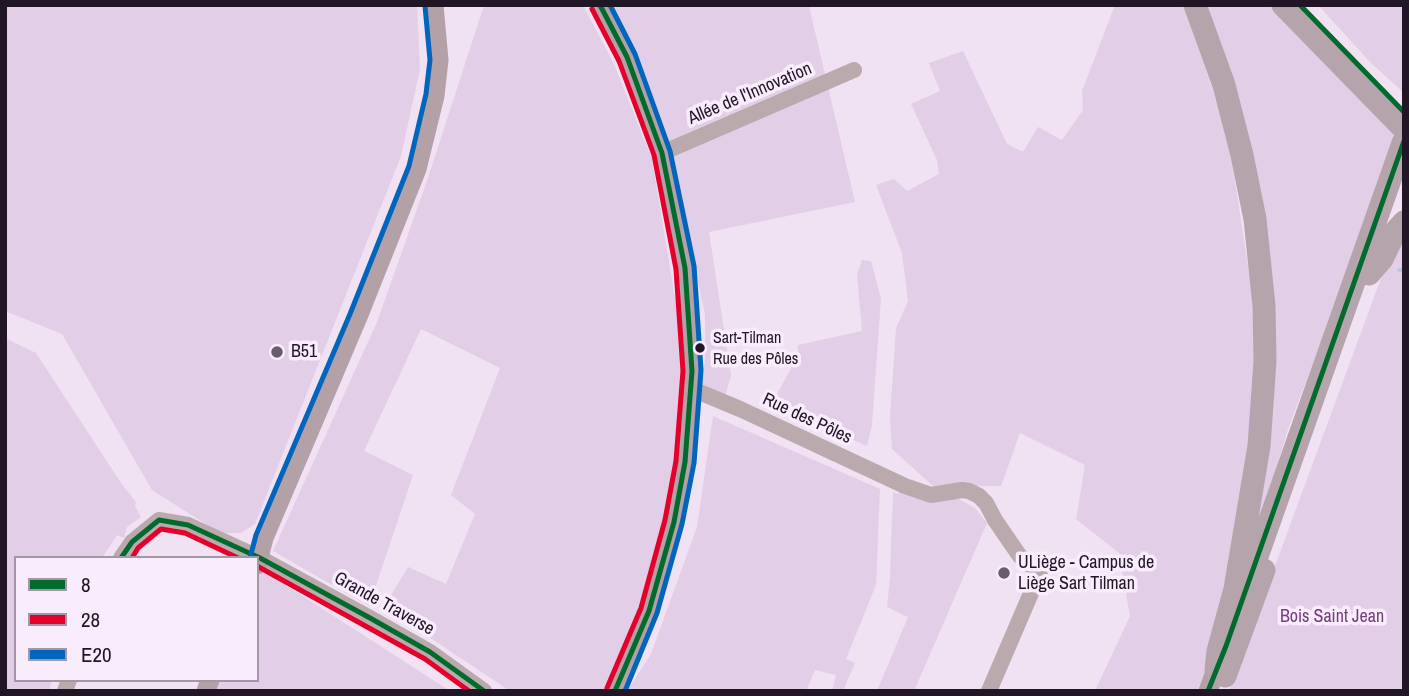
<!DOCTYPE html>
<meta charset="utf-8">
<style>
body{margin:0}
#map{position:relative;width:1409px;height:696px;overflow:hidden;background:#f0e1f3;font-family:"Archivo Narrow",sans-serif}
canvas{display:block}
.frame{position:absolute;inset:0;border:7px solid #211625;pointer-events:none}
.legend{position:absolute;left:14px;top:556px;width:245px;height:126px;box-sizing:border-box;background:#f9ecfd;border:2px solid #a396a7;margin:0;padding:9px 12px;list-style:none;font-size:21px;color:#211625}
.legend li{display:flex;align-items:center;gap:14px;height:35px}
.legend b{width:35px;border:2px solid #a396a7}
</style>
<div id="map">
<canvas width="1409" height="696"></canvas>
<div class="frame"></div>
<ul class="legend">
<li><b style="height:9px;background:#006b2d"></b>8</li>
<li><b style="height:9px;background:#e4002b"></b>28</li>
<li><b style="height:9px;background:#0065bd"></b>E20</li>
</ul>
</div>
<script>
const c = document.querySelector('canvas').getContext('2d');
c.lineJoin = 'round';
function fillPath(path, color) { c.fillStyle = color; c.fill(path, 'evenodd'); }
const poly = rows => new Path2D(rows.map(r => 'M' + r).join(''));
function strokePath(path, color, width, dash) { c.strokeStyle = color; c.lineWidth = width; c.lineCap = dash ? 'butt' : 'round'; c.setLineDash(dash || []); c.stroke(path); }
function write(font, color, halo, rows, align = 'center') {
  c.font = font + ' "Archivo Narrow",sans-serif'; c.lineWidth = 7; c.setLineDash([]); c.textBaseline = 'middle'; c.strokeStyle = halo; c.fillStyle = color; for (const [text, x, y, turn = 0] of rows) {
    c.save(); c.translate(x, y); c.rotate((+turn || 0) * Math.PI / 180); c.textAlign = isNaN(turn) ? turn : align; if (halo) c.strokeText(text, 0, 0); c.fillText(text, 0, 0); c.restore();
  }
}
fillPath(poly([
 [5,5,417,5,420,69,401,156,255,524,241,533,220,533,152,490,62,334,5,311],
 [484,5,583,5,614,64,652,159,690,389,672,523,626,657,605,691,510,691,384,607,408,567,446,584,475,514,451,495,500,368,421,329,364,451,413,475,369,606,273,551,377,322,428,178],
 [609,5,809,6,855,202,709,232,731,375,725,397,699,388,705,361,705,314,674,170,636,53],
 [1115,5,1183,5,1218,104,1232,161,1252,293,1255,380,1252,450,1211,661,1197,691,1095,691,1130,616,1119,553,1076,519,1085,465,1020,433,1001,486,933,486,892,449,890,418,896,328,908,301,902,253,876,185,894,179,907,191,939,174,937,160,911,104,940,91,929,63,963,51,1007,144,1023,152,1038,127,1062,140,1083,110,1082,91],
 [1206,5,1273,5,1399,137,1288,429,1255,539,1275,378],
 [1318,5,1404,5,1404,93,1371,63],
 [1404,229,1404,691,1229,691,1395,240],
 [862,260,871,261,881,299,872,425,867,446,772,403,798,356,798,345,862,331,857,275],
 [7,339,36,353,121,483,136,502,135,506,141,517,127,527,124,538,117,535,102,558,16,558,16,680,52,680,49,691,5,691],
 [713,416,880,489,876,585,846,659,855,663,843,691,832,691,836,675,815,670,806,691,627,691,651,654,697,527],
 [902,486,932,503,955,497,975,508,987,523,914,691,877,691,908,617,887,607,890,577,893,492,898,494],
 [262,570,340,620,450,691,206,691,210,680,257,680,257,580]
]), '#e2cee7');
strokePath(poly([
 [1399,270,1404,270]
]), '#b0c4ee', 3.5);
strokePath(poly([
 [662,153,854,70],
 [692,389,740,409,905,486,931,495,962,490,969,491,979,496,986,503,995,520,1019,555,1028,564,1041,570,989,691],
 [121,558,132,542,159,520,188,525,260,558,370,618,430,652,484,691],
 [65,691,69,680]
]), '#baa9ad', 16);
strokePath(poly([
 [600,5,627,57,662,153,685,268,692,371,685,462,674,522,649,611,615,691],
 [257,565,264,538,358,317,417,169,435,96,439,60,434,5],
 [206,691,210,680],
 [1208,691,1216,670]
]), '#b4a0a7', 19);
strokePath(poly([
 [1195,5,1224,85,1242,155,1255,219,1264,306,1265,361,1259,446,1235,589,1218,651,1216,670],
 [1283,5,1404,129],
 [1369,274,1382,259,1395,232,1404,222],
 [1248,582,1403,143],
 [1225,676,1264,570]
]), '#b6a4ad', 23);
strokePath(poly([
 [600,5,627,57,662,153,685,268,692,371,685,462,674,522,649,611,615,691],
 [1300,5,1404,112],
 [121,558,132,542,159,520,188,525,260,558,370,618,430,652,484,691],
 [1208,691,1226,646,1404,141]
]), '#006b2d', 5);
strokePath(poly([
 [592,9,619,61,654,155,676,269,683,371,676,461,665,520,641,608,607,688],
 [132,558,138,548,161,529,185,533,238,558],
 [257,566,425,659,469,691]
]), '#e4002b', 5);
strokePath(poly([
 [610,5,635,54,670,151,694,266,701,370,694,463,682,524,657,613,625,691],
 [250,558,256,535,350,314,409,166,426,94,430,60,425,6]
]), '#0065bd', 5);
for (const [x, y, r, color] of [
 [700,348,6,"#211625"],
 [277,352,7,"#695d6d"],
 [1004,573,7,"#695d6d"]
]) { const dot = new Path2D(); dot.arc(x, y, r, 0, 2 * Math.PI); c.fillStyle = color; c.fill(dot); strokePath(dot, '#f9ecfd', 2.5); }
write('16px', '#211625', '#f9ecfd', [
 ["Sart-Tilman",713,339],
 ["Rue des Pôles",713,360]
], 'left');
write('18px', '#211625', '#f9ecfd', [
 ["Allée de l'Innovation",750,94,-23],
 ["Rue des Pôles",807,419,25],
 ["Grande Traverse",384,604,29]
]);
write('18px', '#211625', '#f9ecfd', [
 ["B51",291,352],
 ["ULiège - Campus de",1018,563],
 ["Liège Sart Tilman",1018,584]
], 'left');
write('18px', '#713e7e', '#f9ecfd', [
 ["Bois Saint Jean",1332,617]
]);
</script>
